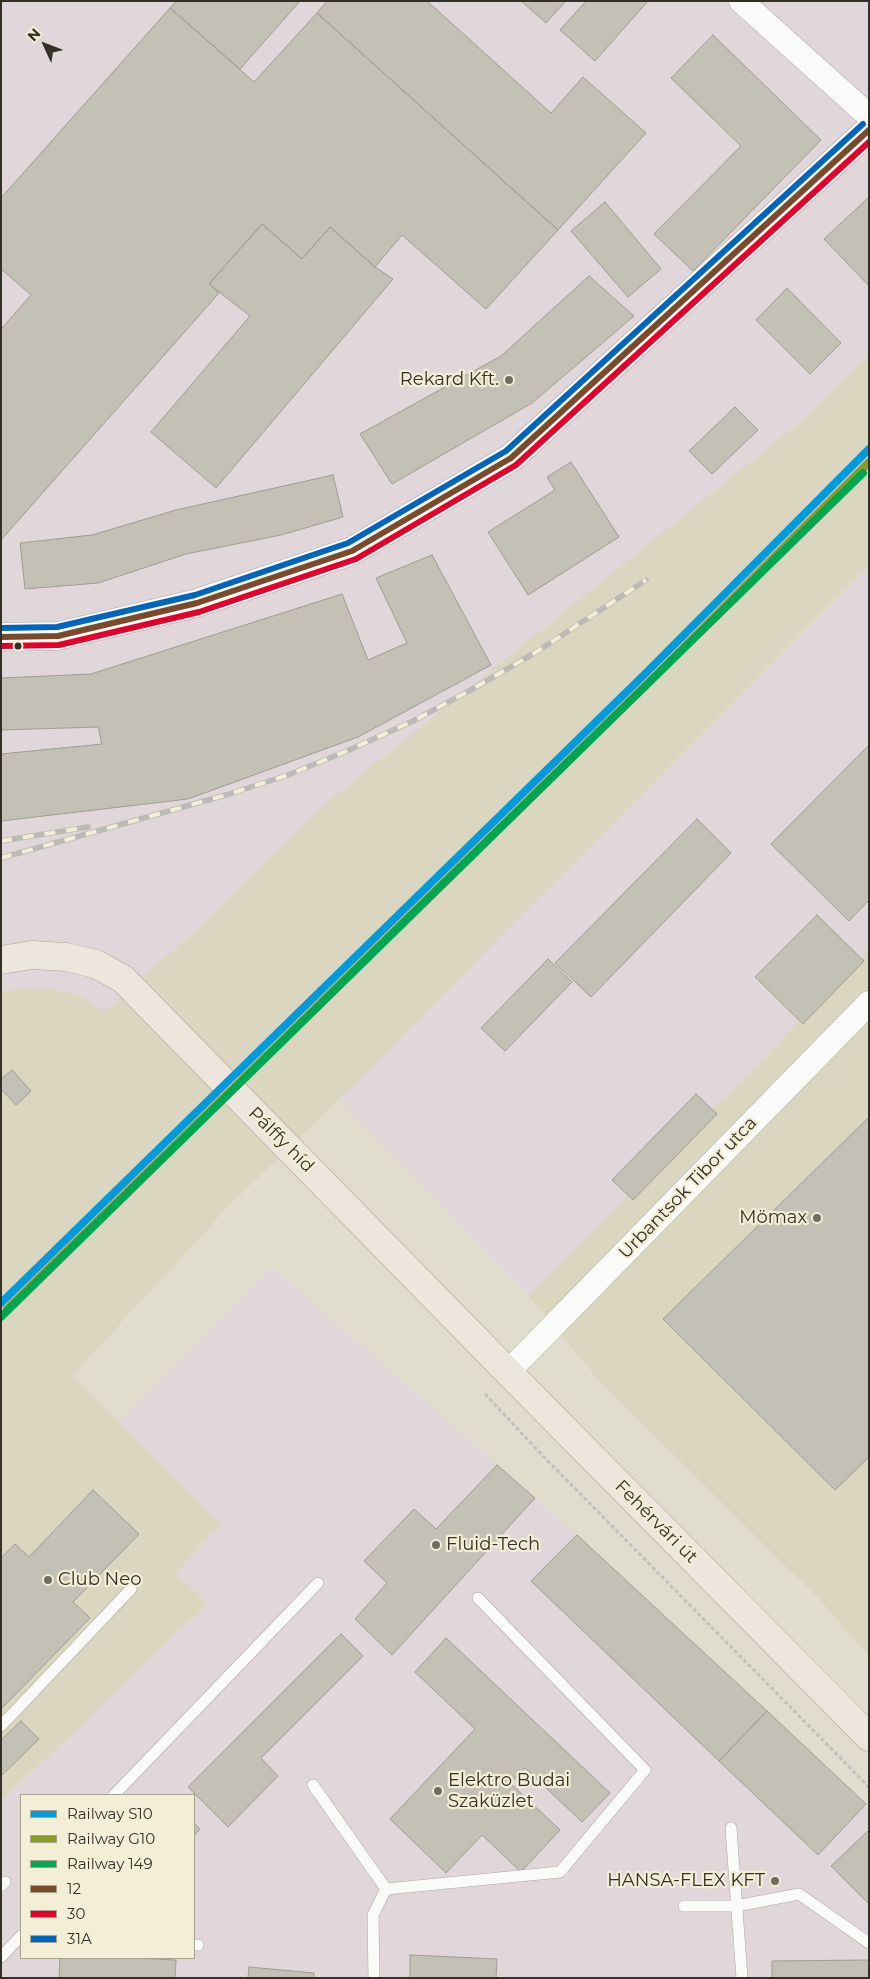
<!DOCTYPE html>
<meta charset="utf-8">
<style>
body{margin:0}
#map{position:relative;width:870px;height:1979px;overflow:hidden;background:#e0ddcf;font-family:Montserrat,sans-serif}
canvas{display:block}
.frame{position:absolute;inset:0;border:2px solid #323027;pointer-events:none}
.legend{position:absolute;left:20px;top:1794px;width:175px;height:165px;box-sizing:border-box;background:#f4eed6;border:1px solid #a6a290;margin:0;padding:6px 9px;list-style:none;font-size:15px;color:#323027}
.legend li{display:flex;align-items:center;gap:10px;height:25px}
.legend b{width:25px;border:1px solid #a6a290}
.north{position:absolute;left:20px;top:20px;width:50px;height:50px;-webkit-text-stroke:4px #f4eed6;paint-order:stroke;rotate:313deg;font-size:14px;font-weight:700;line-height:20px;text-align:center;color:#323027}
.north::after{content:'';display:block;margin:auto;width:18px;height:22px;background:#323027;clip-path:polygon(50% 0,100% 100%,50% 72%,0 100%)}
</style>
<div id="map">
<canvas width="870" height="1979"></canvas>
<div class="frame"></div>
<ul class="legend">
<li><b style="height:6px;background:#029ada"></b>Railway S10</li>
<li><b style="height:6px;background:#8a9c21"></b>Railway G10</li>
<li><b style="height:6px;background:#00a651"></b>Railway 149</li>
<li><b style="height:6px;background:#7a4b2a"></b>12</li>
<li><b style="height:6px;background:#e4002b"></b>30</li>
<li><b style="height:6px;background:#0065bd"></b>31A</li>
</ul>
<div class="north">N</div>
</div>
<script>
const c = document.querySelector('canvas').getContext('2d');
c.lineJoin = 'round';
function fillPath(path, color) { c.fillStyle = color; c.fill(path, 'evenodd'); }
const poly = rows => new Path2D(rows.map(r => 'M' + r).join(''));
function strokePath(path, color, width, dash) { c.strokeStyle = color; c.lineWidth = width; c.lineCap = dash ? 'butt' : 'round'; c.setLineDash(dash || []); c.stroke(path); }
function write(font, color, halo, rows, align = 'center') {
  c.font = font + ' Montserrat,sans-serif'; c.lineWidth = 4.5; c.setLineDash([]); c.textBaseline = 'middle'; c.strokeStyle = halo; c.fillStyle = color; for (const [text, x, y, turn = 0] of rows) {
    c.save(); c.translate(x, y); c.rotate((+turn || 0) * Math.PI / 180); c.textAlign = isNaN(turn) ? turn : align; if (halo) c.strokeText(text, 0, 0); c.fillText(text, 0, 0); c.restore();
  }
}
fillPath(poly([
 [869,355,869,566,339,1099,227,1208,72,1376,221,1525,176,1573,209,1604,1,1801,1,993,22,988,53,989,78,995,105,1011,195,931,331,799,798,424],
 [869,950,869,1657,823,1603,595,1376,529,1296]
]), '#dbd6bf');
fillPath(poly([
 [1,1,869,1,869,355,798,424,331,799,195,931,105,1011,78,995,53,989,22,988,1,993],
 [869,566,869,950,529,1296,339,1099],
 [272,1267,577,1535,869,1807,869,1978,1,1978,1,1801,208,1604,176,1573,221,1525,119,1423],
 [21,1795,194,1795,194,1958,21,1958]
]), '#e1d6d9');
const building = poly([
 [176,1,300,1,240,69,170,8,176,1],
 [327,1,427,1,551,113,583,77,646,133,558,230,317,13,327,1],
 [521,1,566,1,546,23,521,1],
 [586,1,648,1,595,61,560,30,586,1],
 [170,8,254,82,317,13,558,230,486,309,402,235,375,267,330,227,302,259,262,224,209,284,219,293,1,540,1,329,31,295,1,269,1,198,170,8],
 [713,35,821,140,693,271,654,234,741,146,671,78,713,35],
 [869,197,869,286,824,239,869,197],
 [605,202,661,269,628,297,571,231,605,202],
 [262,224,302,259,330,227,375,267,393,279,216,488,151,432,250,316,209,284,262,224],
 [589,276,634,316,532,403,392,484,360,434,501,356,589,276],
 [787,288,841,343,810,374,756,320,787,288],
 [735,407,758,430,712,474,689,451,735,407],
 [571,462,619,537,528,595,488,532,555,490,547,477,571,462],
 [333,475,343,517,281,535,186,554,98,583,25,589,20,543,92,535,176,510,333,475],
 [432,555,491,665,358,737,188,799,1,821,1,754,102,744,98,727,1,730,1,678,91,674,342,594,368,660,407,643,376,578,432,555],
 [869,745,869,900,849,921,771,844,869,745],
 [697,819,731,853,591,997,555,963,697,819],
 [817,915,864,961,803,1024,755,977,817,915],
 [548,959,572,982,505,1051,481,1028,548,959],
 [12,1070,31,1091,16,1105,1,1089,1,1079,12,1070],
 [696,1094,717,1114,633,1200,612,1180,696,1094],
 [869,1117,869,1457,835,1490,663,1319,869,1117],
 [497,1465,535,1498,392,1655,355,1619,387,1583,364,1561,414,1509,436,1529,497,1465],
 [93,1490,139,1534,73,1602,90,1618,1,1709,1,1558,15,1544,29,1557,93,1490],
 [577,1535,767,1711,719,1761,531,1581,577,1535],
 [341,1634,363,1656,261,1758,278,1776,228,1827,188,1787,341,1634],
 [446,1638,610,1793,582,1822,525,1768,510,1783,560,1830,521,1872,482,1835,446,1873,390,1819,475,1729,415,1672,446,1638],
 [767,1711,866,1804,818,1855,719,1761,767,1711],
 [21,1721,39,1739,1,1776,1,1740,21,1721],
 [194,1823,200,1829,194,1836,194,1823],
 [869,1830,869,1904,831,1866,869,1830],
 [410,1955,497,1959,496,1978,410,1978,410,1955],
 [60,1958,134,1958,176,1960,175,1978,59,1978,60,1958],
 [869,1960,869,1978,772,1978,772,1961,869,1960],
 [249,1967,314,1973,314,1978,248,1978,249,1967]
]);
fillPath(building, '#c3c1b6');
strokePath(building, '#9f9c91', 1);
const lane = poly([
 [1,1726,131,1589],
 [313,1785,386,1889,560,1872,645,1770,478,1598],
 [114,1795,318,1583],
 [731,1828,742,1978],
 [1,1886,5,1882],
 [684,1906,736,1906,799,1894,869,1943],
 [194,1945,198,1945],
 [1,1957,21,1936],
 [374,1978,373,1915,386,1889]
]);
const street = poly([
 [741,1,869,116],
 [508,1372,869,1003]
]);
const secondary = poly([
 [1,637,58,636,197,603,352,551,511,458,869,130]
]);
const primary = poly([
 [1,960,32,955,66,957,96,964,123,979,508,1372,869,1737]
]);
strokePath(lane, '#aca99f', 12);
strokePath(street, '#aca99f', 25);
strokePath(secondary, '#aca99f', 29);
strokePath(primary, '#b0a391', 29);
strokePath(poly([
 [485,1394,544,1457,869,1787]
]), '#c2c0bc', 3, [4, 2.5]);
strokePath(lane, '#fafaf8', 11);
strokePath(street, '#fafaf8', 24);
strokePath(secondary, '#fafaf8', 28);
strokePath(primary, '#ece6dd', 28);
const rail = poly([
 [1,841,88,827],
 [1,858,226,795,288,775,347,751,413,721,469,691,538,651,646,580]
]);
strokePath(rail, '#bbbab7', 5.5);
strokePath(rail, '#f4eed6', 4, [11]);
strokePath(poly([
 [1,637,58,636,197,603,352,551,511,458,869,130]
]), '#7a4b2a', 6);
strokePath(poly([
 [1,646,59,645,199,612,356,559,516,465,869,142]
]), '#e4002b', 6);
strokePath(poly([
 [1,628,57,627,195,595,348,543,506,451,863,124]
]), '#0065bd', 6);
strokePath(poly([
 [1,1303,646,673,869,449]
]), '#029ada', 8);
strokePath(poly([
 [7,1309,652,679,869,462]
]), '#8a9c21', 8);
strokePath(poly([
 [1,1317,863,473]
]), '#00a651', 8);
for (const [x, y, r, color] of [
 [509,380,5,"#6f6d62"],
 [18,646,4.5,"#323027"],
 [817,1218,5,"#6f6d62"],
 [436,1545,5,"#6f6d62"],
 [48,1580,5,"#6f6d62"],
 [438,1791,5,"#6f6d62"],
 [775,1881,5,"#6f6d62"]
]) { const dot = new Path2D(); dot.arc(x, y, r, 0, 2 * Math.PI); c.fillStyle = color; c.fill(dot); strokePath(dot, '#f4eed6', 2); }
write('18px', '#323027', '#f4eed6', [
 ["Rekard Kft.",499,380],
 ["Mömax",807,1218],
 ["Fluid-Tech",446,1545,"left"],
 ["Club Neo",58,1580,"left"],
 ["Elektro Budai",448,1781,"left"],
 ["Szaküzlet",448,1802,"left"],
 ["HANSA-FLEX KFT",765,1881]
], 'right');
write('18px', '#323027', '#f4eed6', [
 ["Pálffy híd",281,1140,45],
 ["Urbantsok Tibor utca",688,1188,-46],
 ["Fehérvári út",656,1522,45]
]);
</script>
